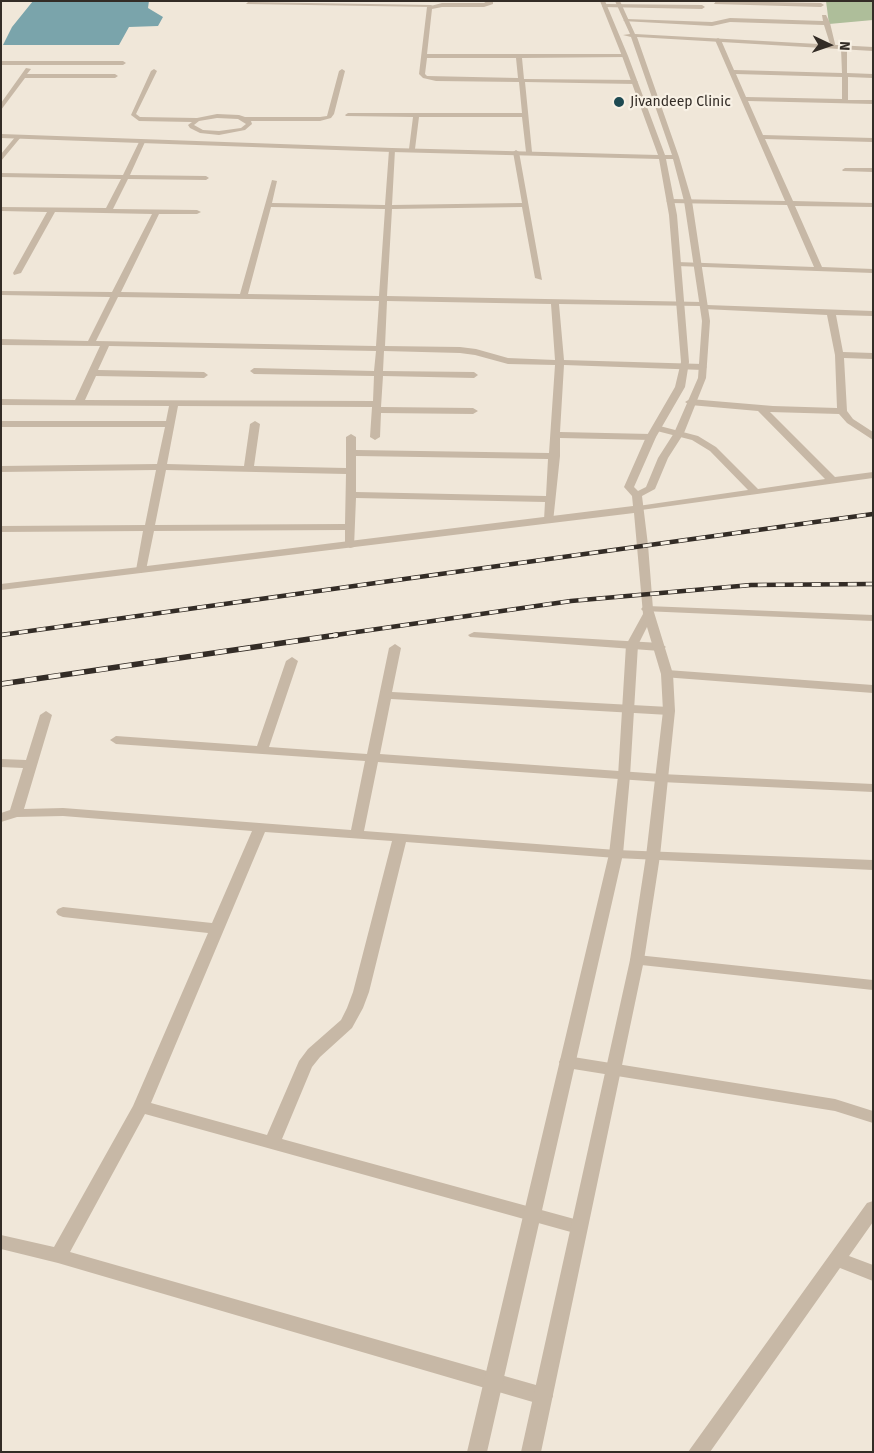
<!DOCTYPE html>
<style>
body{margin:0}
#map{position:relative;width:874px;height:1453px;overflow:hidden;background:#f0e7d9;font-family:"Fira Sans",sans-serif}
canvas{display:block}
.frame{position:absolute;inset:0;border:2px solid #332c26;pointer-events:none}
.north{position:absolute;left:804px;top:20px;width:50px;height:50px;-webkit-text-stroke:4px #f8f1e5;paint-order:stroke;rotate:93deg;font-size:14px;font-weight:700;line-height:20px;text-align:center;color:#332c26}
.north::after{content:'';display:block;margin:auto;width:18px;height:22px;background:#332c26;clip-path:polygon(50% 0,100% 100%,50% 72%,0 100%)}
</style>
<div id="map">
<canvas width="874" height="1453"></canvas>
<div class="frame"></div>
<div class="north">N</div>
</div>
<script>
const c = document.querySelector('canvas').getContext('2d');
c.lineJoin = 'round';
function fillPath(path, color) { c.fillStyle = color; c.fill(path, 'evenodd'); }
const poly = rows => new Path2D(rows.map(r => 'M' + r).join(''));
function strokePath(path, color, width, dash) { c.strokeStyle = color; c.lineWidth = width; c.lineCap = dash ? 'butt' : 'round'; c.setLineDash(dash || []); c.stroke(path); }
function write(font, color, halo, rows, align = 'center') {
  c.font = font + ' "Fira Sans",sans-serif'; c.lineWidth = 4.5; c.setLineDash([]); c.textBaseline = 'middle'; c.strokeStyle = halo; c.fillStyle = color; for (const [text, x, y, turn = 0] of rows) {
    c.save(); c.translate(x, y); c.rotate((+turn || 0) * Math.PI / 180); c.textAlign = isNaN(turn) ? turn : align; if (halo) c.strokeText(text, 0, 0); c.fillText(text, 0, 0); c.restore();
  }
}
fillPath(poly([
 [826,1,873,1,873,20,829,24]
]), '#aebe9a');
fillPath(poly([
 [33,1,149,1,148,8,163,17,158,26,129,27,119,45,3,45,12,27]
]), '#7aa4ab');
fillPath(poly([
 [248,2,431,5,433,6,431,7,246,4,248,2],
 [154,69,157,71,136,114,140,117,197,118,217,114,239,115,245,117,320,117,327,116,339,71,342,69,345,71,334,114,331,118,320,121,251,121,252,124,245,130,219,135,200,133,190,128,188,125,192,122,139,121,131,115,151,71,154,69],
 [217,118,238,119,246,124,241,128,219,131,203,130,194,125,199,121,217,118]
]), '#c7b8a6');
fillPath(poly([
 [487,1,493,1,493,4,484,7,442,7,432,9,427,54,625,54,627,57,522,58,524,79,635,80,638,82,635,84,525,82,532,152,529,154,526,152,522,117,419,117,415,149,412,151,409,149,413,117,346,116,345,115,348,113,522,113,519,82,436,81,423,78,419,74,427,7,442,3,484,3,487,1],
 [427,58,516,58,518,78,427,76,425,74,427,58],
 [716,1,821,3,824,5,821,7,714,4,716,1],
 [604,4,702,5,705,7,702,9,602,7,604,4],
 [822,15,826,15,830,23,836,48,831,47,824,25,730,22,712,26,623,21,626,19,712,22,730,18,823,21,822,15],
 [718,38,721,40,734,70,842,73,841,48,844,46,847,48,847,73,873,74,873,78,848,77,848,100,873,100,873,104,748,101,763,135,873,138,873,142,765,139,793,201,873,203,873,207,795,206,822,267,873,269,873,273,677,266,673,264,677,262,814,267,787,205,670,203,666,201,670,199,785,201,715,40,718,38],
 [736,74,842,77,842,99,746,97,736,74],
 [1,61,123,61,126,63,123,65,1,65,1,61],
 [26,68,31,69,27,74,115,74,118,76,115,78,25,78,1,110,1,103,26,68],
 [16,136,21,137,1,161,1,154,16,136],
 [142,140,145,142,130,175,206,176,209,178,206,180,128,179,113,209,197,210,201,212,197,214,159,214,121,292,240,294,272,180,277,181,272,203,385,205,389,150,392,148,395,150,392,205,522,203,513,152,516,150,519,152,542,280,535,278,522,207,392,209,387,296,703,302,707,305,873,311,873,316,836,315,843,352,873,353,873,359,844,358,847,411,853,419,873,432,873,440,847,423,839,414,770,412,835,477,873,472,873,478,634,511,633,509,634,507,638,506,748,490,710,451,692,440,653,430,653,426,656,425,698,436,716,447,758,489,825,479,758,411,690,405,685,402,690,399,773,406,837,408,835,355,827,315,704,309,700,306,559,304,564,360,703,364,707,367,703,370,564,365,560,432,651,434,656,437,651,440,560,438,560,456,553,522,549,523,544,520,545,502,356,498,354,547,350,548,345,545,345,530,154,531,146,570,141,573,136,570,143,531,1,532,1,526,145,525,156,470,1,472,1,466,157,464,165,427,1,427,1,421,166,421,169,406,1,405,1,399,75,400,100,346,1,345,1,339,88,341,110,297,1,295,1,291,112,292,152,214,55,212,21,273,14,275,13,273,47,212,1,211,1,207,106,208,121,179,1,177,1,173,123,175,139,142,142,140],
 [271,207,385,209,379,296,248,294,271,207],
 [118,297,379,301,376,346,96,341,118,297],
 [387,301,551,304,555,360,508,358,476,349,460,347,385,346,387,301],
 [109,346,376,351,374,371,254,368,250,371,254,374,374,376,373,401,85,400,96,376,204,378,208,375,204,372,98,370,109,346],
 [384,351,460,353,475,355,508,364,555,365,549,453,356,450,356,437,351,434,346,437,346,468,254,466,260,424,255,421,250,424,244,466,167,464,178,406,372,407,370,437,375,440,380,437,381,413,473,414,478,411,473,408,381,407,383,376,474,378,478,375,474,372,383,371,384,351],
 [356,456,548,459,546,496,356,492,356,456],
 [166,470,346,474,345,524,155,525,166,470],
 [845,168,873,168,873,172,843,171,842,170,845,168],
 [647,606,873,615,873,621,643,611,641,609,643,607,647,606],
 [474,632,660,643,666,647,660,651,470,637,468,635,474,632],
 [395,644,401,648,392,692,669,707,675,711,669,715,391,699,380,754,661,774,873,784,873,792,661,782,378,762,364,831,616,850,873,860,873,870,616,858,406,842,369,992,363,1008,352,1028,320,1057,312,1067,282,1139,578,1220,584,1222,587,1227,584,1232,578,1234,145,1114,70,1252,543,1387,550,1390,553,1396,550,1402,543,1405,58,1263,1,1249,1,1235,54,1247,133,1106,208,933,63,917,58,915,56,912,58,909,63,907,212,923,252,831,63,816,17,817,1,822,1,813,10,810,23,768,1,767,1,759,26,760,40,715,46,711,52,715,24,809,63,808,351,830,365,761,116,744,110,740,116,736,257,746,286,661,292,657,298,661,269,747,367,754,389,648,395,644],
 [265,832,392,841,353,992,347,1008,341,1020,308,1049,299,1061,267,1135,151,1103,265,832],
 [667,670,873,685,873,693,663,677,661,674,667,670],
 [637,955,873,980,873,990,632,964,630,960,632,956,637,955],
 [567,1056,835,1099,873,1111,873,1123,835,1111,567,1068,561,1066,559,1062,561,1058,567,1056],
 [873,1201,873,1222,849,1256,873,1265,873,1281,840,1268,710,1452,688,1452,867,1203,873,1201]
]), '#c7b8a6');
fillPath(poly([
 [600,1,605,1,628,56,665,155,672,155,631,37,623,35,630,34,615,1,620,1,635,34,873,47,873,51,637,37,679,157,692,201,710,321,706,378,684,433,668,458,655,489,642,496,648,545,653,609,673,674,675,711,660,856,644,960,541,1452,521,1452,630,960,646,856,663,711,661,674,647,627,638,645,630,776,623,854,487,1452,467,1452,609,854,618,776,626,645,643,614,634,513,1,590,1,584,633,506,632,496,624,487,646,437,675,387,681,362,669,215,659,159,392,152,1,138,1,134,392,148,658,155,622,56,600,1],
 [666,159,673,159,684,201,702,321,698,378,674,433,658,458,646,487,638,491,634,487,656,437,685,387,689,362,677,215,666,159]
]), '#c7b8a6');
const railFar1 = poly([
 [1,635,873,514],
 [329,636,571,601,751,585,873,584]
]);
const rail = poly([
 [1,684,337,635]
]);
strokePath(railFar1, '#332c26', 4.5);
strokePath(rail, '#332c26', 5.5);
strokePath(railFar1, '#f8f1e5', 3, [9]);
strokePath(rail, '#f8f1e5', 4, [12]);
for (const [x, y, r, color] of [
 [619,102,6,"#1e4a52"]
]) { const dot = new Path2D(); dot.arc(x, y, r, 0, 2 * Math.PI); c.fillStyle = color; c.fill(dot); strokePath(dot, '#f8f1e5', 2); }
write('14px', '#332c26', '#f8f1e5', [
 ["Jivandeep Clinic",630,102]
], 'left');
</script>
